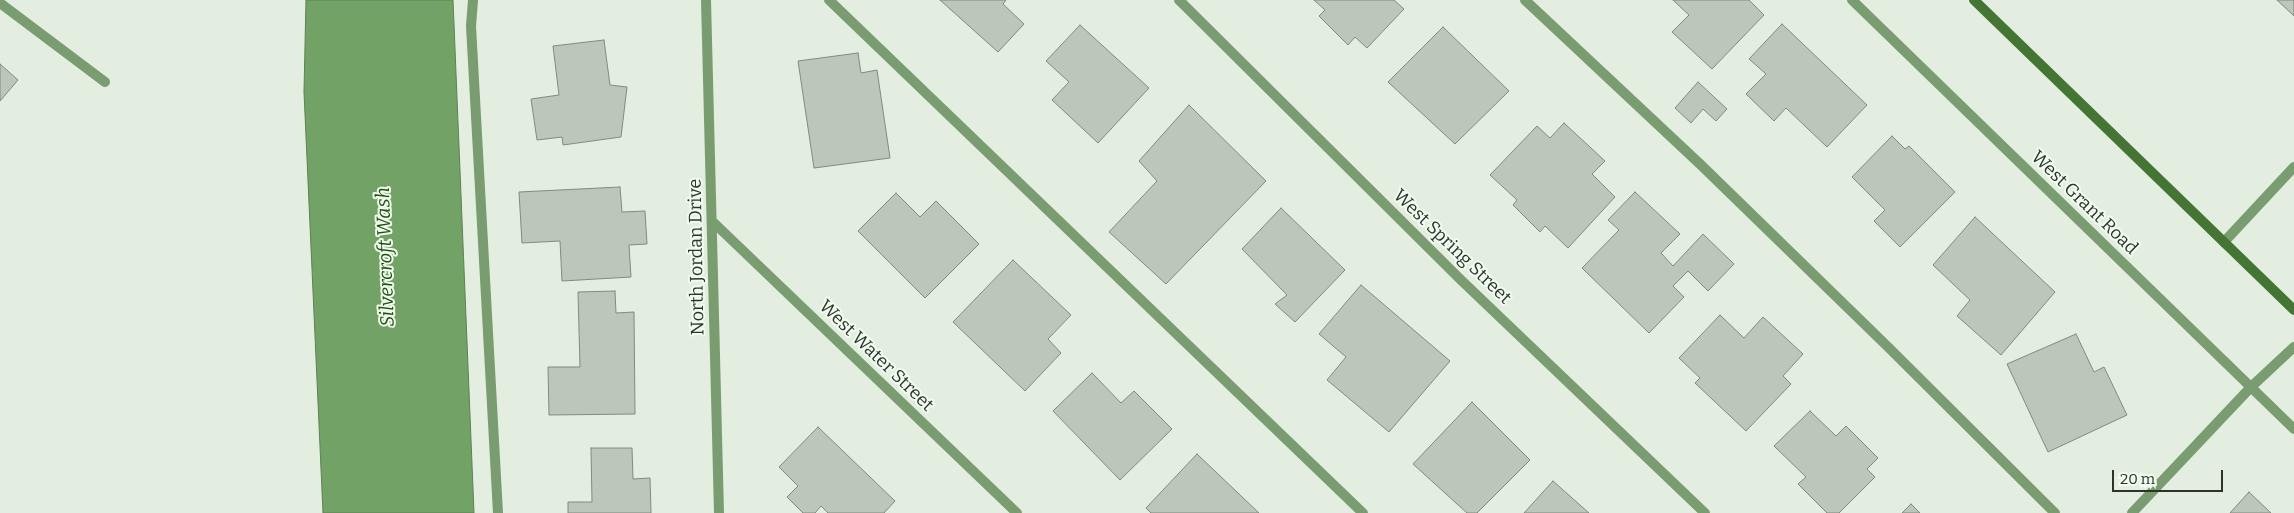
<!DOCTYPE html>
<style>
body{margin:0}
#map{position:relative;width:2294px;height:513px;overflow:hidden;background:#e3eee0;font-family:Bitter,serif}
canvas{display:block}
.scale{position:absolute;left:2112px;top:470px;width:111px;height:22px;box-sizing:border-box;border:2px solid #2e322d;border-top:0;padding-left:6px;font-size:15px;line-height:18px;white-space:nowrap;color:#2e322d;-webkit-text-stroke:4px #f0fced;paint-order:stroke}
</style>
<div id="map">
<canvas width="2294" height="513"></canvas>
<div class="scale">20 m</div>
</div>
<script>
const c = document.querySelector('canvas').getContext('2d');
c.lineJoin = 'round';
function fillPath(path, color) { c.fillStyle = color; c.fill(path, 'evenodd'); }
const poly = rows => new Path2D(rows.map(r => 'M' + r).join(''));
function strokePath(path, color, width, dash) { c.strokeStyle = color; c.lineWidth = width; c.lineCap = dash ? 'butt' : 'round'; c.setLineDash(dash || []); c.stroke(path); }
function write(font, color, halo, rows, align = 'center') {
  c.font = font + ' Bitter,serif'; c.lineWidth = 4; c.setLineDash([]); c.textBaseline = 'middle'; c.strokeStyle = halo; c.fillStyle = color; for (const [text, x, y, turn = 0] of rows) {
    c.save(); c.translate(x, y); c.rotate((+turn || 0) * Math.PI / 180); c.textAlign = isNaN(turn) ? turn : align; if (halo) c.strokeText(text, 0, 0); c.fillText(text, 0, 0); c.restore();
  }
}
const water = poly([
 [306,0,453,0,474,513,323,513,304,92,306,0]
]);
fillPath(water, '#73a266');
strokePath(water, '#5e8055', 1);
const building = poly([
 [940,0,1006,0,1003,4,1024,24,998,52,940,0],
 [1314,0,1394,0,1404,9,1367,48,1355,37,1348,45,1319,16,1325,10,1314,0],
 [1673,0,1749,0,1764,15,1712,69,1672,32,1689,15,1673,0],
 [2277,0,2294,0,2294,16,2277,0],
 [1782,24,1867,105,1827,147,1786,108,1774,121,1746,94,1766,74,1749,59,1782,24],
 [1080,25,1149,88,1098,143,1052,100,1069,82,1046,61,1080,25],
 [1443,27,1509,91,1455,144,1388,82,1443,27],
 [604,40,610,85,627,87,621,137,563,145,562,137,537,140,531,99,559,95,553,46,604,40],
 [858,53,861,73,877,70,890,158,814,168,798,61,858,53],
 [0,64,18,80,0,101,0,64],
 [1698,82,1727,109,1716,121,1703,109,1691,123,1675,108,1698,82],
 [1189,105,1266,181,1166,284,1109,232,1157,181,1139,161,1189,105],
 [1564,123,1605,161,1592,174,1615,197,1568,248,1545,226,1540,232,1513,205,1517,200,1490,175,1537,126,1550,138,1564,123],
 [1892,136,1905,149,1909,146,1955,192,1900,247,1874,221,1885,210,1852,177,1892,136],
 [620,187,622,212,645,211,647,244,629,245,631,277,562,281,560,241,522,243,519,192,620,187],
 [1635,192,1680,234,1661,253,1673,266,1703,234,1734,264,1708,291,1688,271,1673,286,1684,297,1649,333,1582,268,1619,230,1608,220,1635,192],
 [896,193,920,217,936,201,979,244,925,298,858,231,896,193],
 [1281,208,1345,270,1295,322,1275,304,1287,295,1242,249,1281,208],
 [1975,217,2055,292,2001,355,1957,316,1970,300,1933,265,1975,217],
 [1013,260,1071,315,1048,339,1061,353,1025,391,953,322,1013,260],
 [1361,285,1450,361,1389,432,1327,380,1346,357,1319,334,1361,285],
 [615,291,616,313,634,312,635,414,549,415,548,367,580,367,578,292,615,291],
 [1720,315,1744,338,1763,317,1803,354,1783,376,1791,384,1746,431,1695,383,1700,378,1679,358,1720,315],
 [2076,334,2094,372,2104,367,2127,415,2048,452,2007,364,2076,334],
 [1092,373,1121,403,1134,391,1172,429,1120,480,1053,411,1092,373],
 [1472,402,1530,460,1477,513,1467,513,1413,464,1472,402],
 [1810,411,1836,436,1846,426,1878,458,1867,469,1875,477,1839,513,1827,513,1798,484,1806,477,1774,446,1810,411],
 [818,427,895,501,884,513,828,513,821,506,815,513,803,513,787,497,798,486,779,467,818,427],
 [591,448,632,448,633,479,650,478,651,513,568,513,568,502,592,502,591,448],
 [1197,454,1259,513,1151,513,1146,508,1197,454],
 [1553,481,1589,513,1524,513,1553,481],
 [2249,492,2271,513,2230,513,2249,492],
 [1911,504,1920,513,1902,513,1911,504]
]);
fillPath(building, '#bcc7b9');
strokePath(building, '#808b7e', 1);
strokePath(poly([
 [473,0,471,26,498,513],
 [829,0,1363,513],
 [1525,0,1701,165,1885,344,2055,513],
 [0,3,105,82],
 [2224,242,2294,167]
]), '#7a9c71', 10);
strokePath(poly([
 [706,0,719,513],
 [1179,0,1461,280,1705,513],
 [1852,0,2294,429],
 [713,222,1017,513],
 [2132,513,2251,387,2294,347]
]), '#7a9c71', 10);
strokePath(poly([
 [1974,0,2294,310]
]), '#447535', 10);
write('18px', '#2e322d', '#f0fced', [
 ["West Grant Road",2084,203,44],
 ["West Spring Street",1452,247,44],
 ["North Jordan Drive",697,257,-91],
 ["West Water Street",876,356,44]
]);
write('italic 19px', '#204f10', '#f0fced', [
 ["Silvercroft Wash",386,257,-92]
]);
</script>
